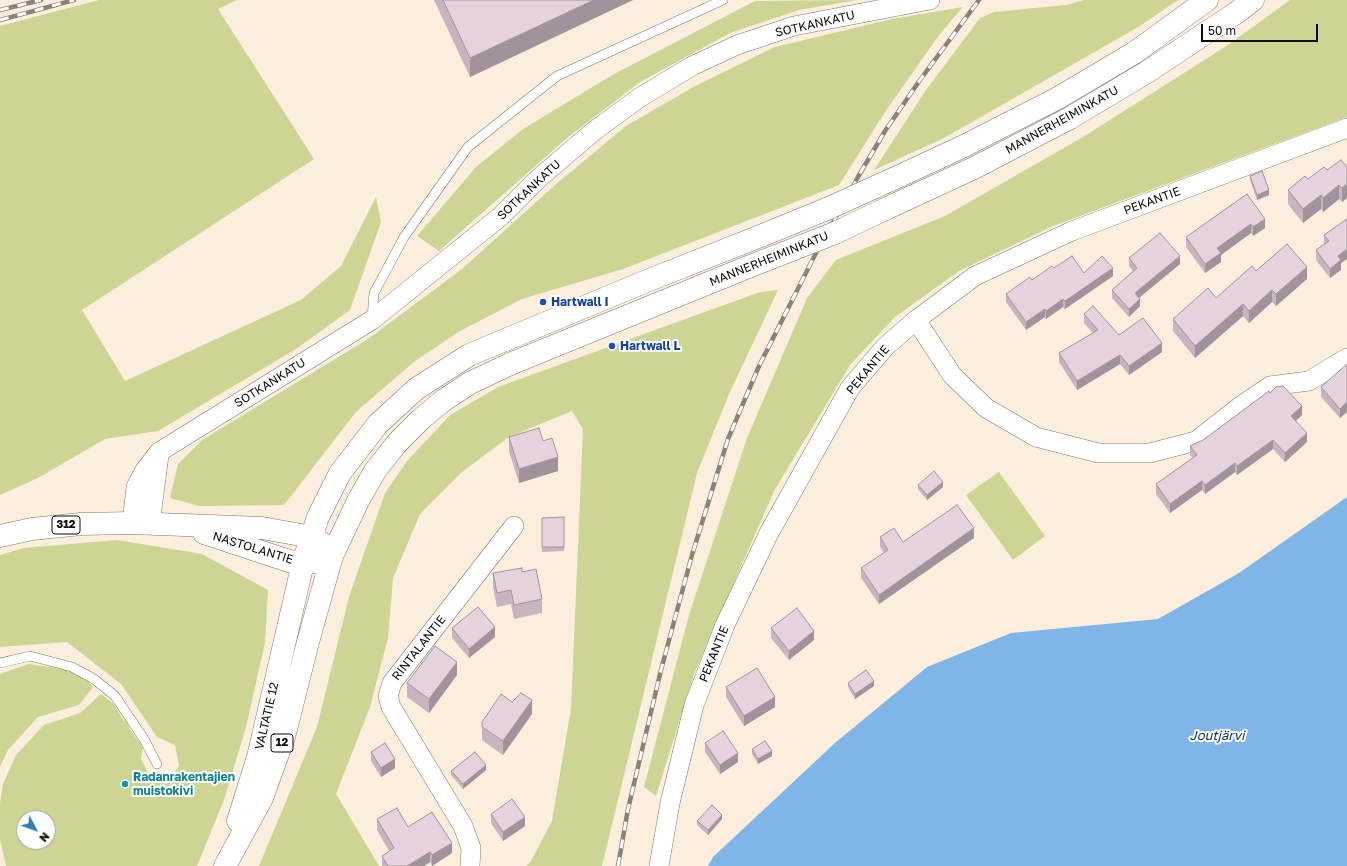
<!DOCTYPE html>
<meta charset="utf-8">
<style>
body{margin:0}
#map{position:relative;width:1347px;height:866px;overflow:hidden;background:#fbeedd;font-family:"Golos Text",sans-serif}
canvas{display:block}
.north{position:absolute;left:16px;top:810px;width:40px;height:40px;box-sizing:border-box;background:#fdfdfd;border:1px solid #9e9c9a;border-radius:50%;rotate:131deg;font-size:11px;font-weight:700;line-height:16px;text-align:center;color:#0f0b06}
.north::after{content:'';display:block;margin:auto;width:14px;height:18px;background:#2982b0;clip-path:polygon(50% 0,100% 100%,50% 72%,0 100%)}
.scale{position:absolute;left:1201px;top:24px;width:117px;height:18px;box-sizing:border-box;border:2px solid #0f0b06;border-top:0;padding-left:5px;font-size:12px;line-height:14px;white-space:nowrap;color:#0f0b06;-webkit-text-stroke:3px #fdfdfd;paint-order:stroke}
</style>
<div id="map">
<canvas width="1347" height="866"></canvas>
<div class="north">N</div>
<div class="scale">50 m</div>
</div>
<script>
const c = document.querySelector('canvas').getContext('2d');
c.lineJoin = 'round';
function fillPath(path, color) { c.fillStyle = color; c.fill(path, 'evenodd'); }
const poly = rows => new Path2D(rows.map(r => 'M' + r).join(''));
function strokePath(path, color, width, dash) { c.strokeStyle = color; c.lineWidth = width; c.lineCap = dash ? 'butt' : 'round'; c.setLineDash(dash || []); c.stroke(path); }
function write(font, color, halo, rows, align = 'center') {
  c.font = font + ' "Golos Text",sans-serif'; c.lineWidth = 4; c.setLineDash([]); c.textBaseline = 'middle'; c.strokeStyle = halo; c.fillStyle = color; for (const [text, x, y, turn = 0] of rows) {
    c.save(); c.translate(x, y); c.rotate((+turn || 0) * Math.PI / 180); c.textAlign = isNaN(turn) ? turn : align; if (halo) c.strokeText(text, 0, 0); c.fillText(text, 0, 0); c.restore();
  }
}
fillPath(poly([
 [99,0,237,0,218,9,314,159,82,310,125,381,301,300,341,266,376,197,381,222,350,310,296,349,158,431,105,439,38,478,0,495,0,26],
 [857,0,799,10,730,33,640,82,567,138,439,251,417,236,476,167,523,129,614,74,755,1],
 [1084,0,1178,0,1140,26,974,121,940,140,874,170,926,90,980,18,994,12,1066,5],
 [1290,0,1347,0,1347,117,1053,226,959,271,895,317,850,365,774,491,694,674,656,796,644,787,689,615,747,438,807,298,836,260,945,216,1083,137,1228,45],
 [963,7,939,35,885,112,839,185,623,269,522,299,460,331,415,361,356,412,284,505,199,506,170,498,178,464,202,440,368,339,462,269,555,185,626,126,695,86,775,47,892,19],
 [778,290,729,394,697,473,602,866,526,866,531,861,552,821,571,709,583,429,572,411,509,437,462,472,420,514,393,578,388,638,370,707,336,794,379,866,259,866,317,727,349,597,385,493,408,460,450,415,498,387,760,292],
 [999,472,1045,536,1013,560,966,495],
 [117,540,202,554,268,590,265,643,246,727,224,800,197,866,6,866,0,839,0,803,3,784,16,755,44,725,80,713,101,694,114,704,124,721,127,720,129,728,143,747,141,759,150,776,166,784,179,766,175,745,157,737,121,684,67,642,0,647,0,555,24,548],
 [24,818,48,818,48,842,24,842],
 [29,664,70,670,86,678,93,687,79,705,38,717,8,750,0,767,0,674]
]), '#ccd594');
fillPath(poly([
 [1347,497,1347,866,708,866,713,857,835,743,927,667,1011,633,1158,619,1239,573]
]), '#7fb5e7');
const lane = poly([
 [372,319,374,293,404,237,468,147,557,76,723,0],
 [0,663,30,656,72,667,94,679,115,696,144,739,157,764]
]);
const street = poly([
 [916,320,952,375,986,408,1036,437,1098,453,1150,453,1196,441,1242,405,1270,386,1309,381,1347,358],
 [132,523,136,487,145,470,159,452,372,320,501,216,539,178,594,131,639,98,692,66,737,45,794,26,930,0],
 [150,524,159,455],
 [470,866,471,848,463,826,391,707,388,696,392,683,514,526],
 [659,866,670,803,694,705,725,625,769,533,850,388,885,347,916,320,975,276,1072,231,1347,128]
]);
const primary = poly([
 [906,173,964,146,1058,98,1134,53,1207,0],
 [883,210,974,168,1070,118,1147,72,1236,13,1253,0],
 [204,533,289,561,303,563,317,562],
 [0,536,32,529,81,524,132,523,262,528,312,537,323,544],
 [332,556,358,501,375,471,397,443,421,419,444,400,470,383,510,364,748,267],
 [303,563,318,517,340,473,378,424,416,389,469,355,649,280,763,235]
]);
const highway = poly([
 [238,821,258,757,303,563],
 [225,866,262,798,284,737,308,642,332,556]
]);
strokePath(lane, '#837768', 10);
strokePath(street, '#837768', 20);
strokePath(primary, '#837768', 23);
strokePath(highway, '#837768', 23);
strokePath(lane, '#fff', 9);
strokePath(street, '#fff', 19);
strokePath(primary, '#fff', 22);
strokePath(highway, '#fff', 22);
const rail = poly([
 [0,10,41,0],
 [0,20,74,0],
 [618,866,628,809,661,670,692,555,728,439,759,366,815,255,858,177,885,131,920,80,979,0]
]);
strokePath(rail, '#8b8277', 4.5);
strokePath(rail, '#fdfdfd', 3, [9]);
const primaryBridge = poly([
 [763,235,829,208,906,173],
 [748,267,835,233,883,210]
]);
strokePath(primaryBridge, '#837768', 23, []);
strokePath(primaryBridge, '#fff', 22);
fillPath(poly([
 [434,0,633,0,470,77],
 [1347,167,1347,198,1342,202,1339,199,1323,212,1321,209,1303,223,1288,204,1288,190,1308,179,1327,170],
 [1250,176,1269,195,1257,200,1250,180],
 [1247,194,1265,228,1253,236,1251,233,1221,255,1221,262,1205,273,1186,247,1186,237],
 [1347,219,1341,263,1341,270,1330,278,1316,260,1316,250,1324,244,1324,235],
 [1129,258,1180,264,1139,298,1140,306,1129,317,1112,298,1112,290,1133,271,1129,266],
 [1054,268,1084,273,1113,276,1065,309,1063,307,1046,319,1045,317,1026,330,1006,302,1006,294],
 [1256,271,1307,279,1276,306,1272,302,1249,323,1243,316,1195,358,1173,331,1173,319,1216,298],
 [1084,314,1119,335,1162,352,1129,375,1120,364,1077,390,1059,362,1059,353,1093,333,1084,323],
 [1347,364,1347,412,1340,418,1321,397,1321,387],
 [1302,415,1296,421,1307,442,1285,462,1273,449,1237,475,1235,472,1205,494,1202,490,1170,513,1156,494,1156,484,1193,458,1190,455,1190,446,1203,440],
 [509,437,543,441,558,471,519,483,509,451],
 [918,485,943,487,927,500,918,489],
 [564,517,564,551,542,552,542,518],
 [880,537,903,542,974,538,879,604,861,578,861,568,884,553,880,547],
 [522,572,542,599,542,613,514,619,511,604,497,607,493,587,493,573],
 [452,628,495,637,469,658,452,638],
 [771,628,814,640,789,660,771,638],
 [457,675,429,713,407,697,407,683],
 [848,683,874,686,855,699,848,687],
 [726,687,775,707,744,726,726,697],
 [512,702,532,714,503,755,482,740,482,722],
 [705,743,738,762,720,774,705,752],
 [752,749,772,756,758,764,752,754],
 [371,752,395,768,381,777,371,761],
 [486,770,463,789,451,775,451,771],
 [491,814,525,826,503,841,491,823],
 [377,819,408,827,452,853,432,866,430,862,424,866,382,866,382,856,389,851,377,830],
 [722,819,708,835,697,825,697,821]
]), '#c6b5be');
fillPath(poly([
 [594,0,633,0,470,77,470,58],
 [1347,184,1347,198,1342,202,1342,188],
 [1339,185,1339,199,1323,212,1323,198],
 [1269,190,1269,195,1257,200,1257,195],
 [1321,195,1321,209,1303,223,1303,209],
 [1265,219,1265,228,1253,236,1253,227],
 [1251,224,1251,233,1221,255,1221,262,1205,273,1205,264,1217,248],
 [1347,249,1347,259,1341,263,1341,270,1330,278,1330,269,1338,256],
 [1180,256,1180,264,1135,301,1135,293],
 [1307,267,1307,279,1276,306,1276,294],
 [1113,268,1113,276,1065,309,1065,301],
 [1272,290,1272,302,1249,323,1249,311],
 [1063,299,1063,307,1046,319,1046,311],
 [1140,299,1140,306,1129,317,1129,309],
 [1243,304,1243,316,1195,358,1195,346],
 [1045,309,1045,317,1026,330,1026,322],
 [1162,343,1162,352,1129,375,1129,366],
 [1120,355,1120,364,1077,390,1077,381],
 [1347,402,1347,412,1340,418,1340,409],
 [1302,406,1302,415,1291,425,1291,416],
 [1307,433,1307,442,1285,462,1285,453],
 [1273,440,1273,449,1237,475,1237,466],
 [558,457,558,471,519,483,519,469],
 [1235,463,1235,472,1205,494,1205,485],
 [1202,481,1202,490,1170,513,1170,504],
 [943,482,943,487,927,500,927,495],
 [974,528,974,538,879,604,879,595],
 [495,627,495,637,469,658,469,649],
 [814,631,814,640,789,660,789,651],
 [457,662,457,675,429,713,429,699],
 [874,681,874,686,855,699,855,694],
 [775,697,775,707,744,726,744,716],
 [532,700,532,714,503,755,503,741],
 [772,751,772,756,758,764,758,759],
 [738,753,738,762,720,774,720,765],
 [395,759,395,768,381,777,381,768],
 [486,765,486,770,463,789,463,784],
 [722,815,722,819,708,835,708,830],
 [525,817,525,826,503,841,503,832],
 [452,843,452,853,432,866,432,855],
 [430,852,430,862,424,866,407,866]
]), '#a1939b');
const building = poly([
 [443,0,594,0,470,58,443,0],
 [1341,160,1347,167,1347,184,1342,188,1339,185,1323,198,1321,195,1303,209,1288,190,1305,176,1308,179,1324,167,1327,170,1341,160],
 [1262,171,1269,190,1257,195,1250,176,1262,171],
 [1247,194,1265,219,1253,227,1251,224,1217,248,1221,253,1205,264,1186,237,1247,194],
 [1347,219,1347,249,1338,256,1341,260,1330,269,1316,250,1329,241,1324,235,1347,219],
 [1160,233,1180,256,1135,293,1140,299,1129,309,1112,290,1137,268,1129,258,1160,233],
 [1287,244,1307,267,1276,294,1272,290,1249,311,1243,304,1195,346,1173,319,1208,288,1216,298,1252,266,1256,271,1287,244],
 [1072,256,1084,273,1102,256,1113,268,1065,301,1063,299,1046,311,1045,309,1026,322,1006,294,1030,277,1032,280,1052,266,1054,268,1072,256],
 [1093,306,1119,335,1143,318,1162,343,1129,366,1120,355,1077,381,1059,353,1098,330,1084,314,1093,306],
 [1347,364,1347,402,1340,409,1321,387,1347,364],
 [1283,386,1302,406,1291,416,1307,433,1285,453,1273,440,1237,466,1235,463,1205,485,1202,481,1170,504,1156,484,1197,455,1190,446,1203,440,1269,391,1270,393,1276,387,1283,386],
 [539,428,543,441,552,438,558,457,519,469,509,437,539,428],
 [934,471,943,482,927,495,918,485,934,471],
 [957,505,974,528,879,595,861,568,888,550,880,537,894,528,903,542,957,505],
 [564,517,564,547,542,547,542,518,564,517],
 [522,568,522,572,536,569,542,599,514,605,511,590,497,593,493,573,522,568],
 [478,607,495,627,469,649,452,628,478,607],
 [797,608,814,631,789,651,771,628,797,608],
 [435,646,457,662,429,699,407,683,435,646],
 [757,668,775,697,744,716,726,687,757,668],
 [866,670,874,681,855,694,848,683,866,670],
 [521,693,532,700,503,741,482,727,482,722,501,694,512,702,521,693],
 [723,731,738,753,720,765,705,743,723,731],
 [765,741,772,751,758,759,752,749,765,741],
 [385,743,395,759,381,768,371,752,385,743],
 [475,752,486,765,463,784,451,771,475,752],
 [512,799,525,817,503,832,491,814,512,799],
 [712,805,722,815,708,830,697,821,712,805],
 [397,808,408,827,432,812,452,843,432,855,430,852,407,866,388,866,382,856,394,848,377,819,397,808]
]);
fillPath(building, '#e6d2dd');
strokePath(building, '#a1939b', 1);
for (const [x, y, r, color] of [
 [543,302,4,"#1a4fb4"],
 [612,346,4,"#1a4fb4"],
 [125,784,4,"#0f9aa8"]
]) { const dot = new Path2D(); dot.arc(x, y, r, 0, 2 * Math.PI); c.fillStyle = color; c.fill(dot); strokePath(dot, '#fdfdfd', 1.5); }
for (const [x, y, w] of [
 [66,525,28],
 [282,743,22]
]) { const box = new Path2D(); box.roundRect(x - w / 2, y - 9, w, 18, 3); c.fillStyle = '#fdfdfd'; c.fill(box); strokePath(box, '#0f0b06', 1); }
write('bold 11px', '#0f0b06', null, [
 ["312",66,525],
 ["12",282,743]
]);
write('12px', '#0f0b06', '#fdfdfd', [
 ["SOTKANKATU",815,24,-13],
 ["MANNERHEIMINKATU",1062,120,-29],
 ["SOTKANKATU",529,190,-43],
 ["PEKANTIE",1152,201,-20],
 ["MANNERHEIMINKATU",769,259,-22],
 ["PEKANTIE",868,370,-50],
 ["SOTKANKATU",270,383,-32],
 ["NASTOLANTIE",253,548,17],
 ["RINTALANTIE",419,648,-52],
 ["PEKANTIE",714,654,-68],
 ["VALTATIE 12",267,716,-77]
]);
write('bold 12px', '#164399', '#fdfdfd', [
 ["Hartwall I",551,302],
 ["Hartwall L",620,346]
], 'left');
write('bold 12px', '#0d838f', '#fdfdfd', [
 ["Radanrakentajien",133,777],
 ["muistokivi",133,791]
], 'left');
write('italic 13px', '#0e3758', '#fdfdfd', [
 ["Joutjärvi",1217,736]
]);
</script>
